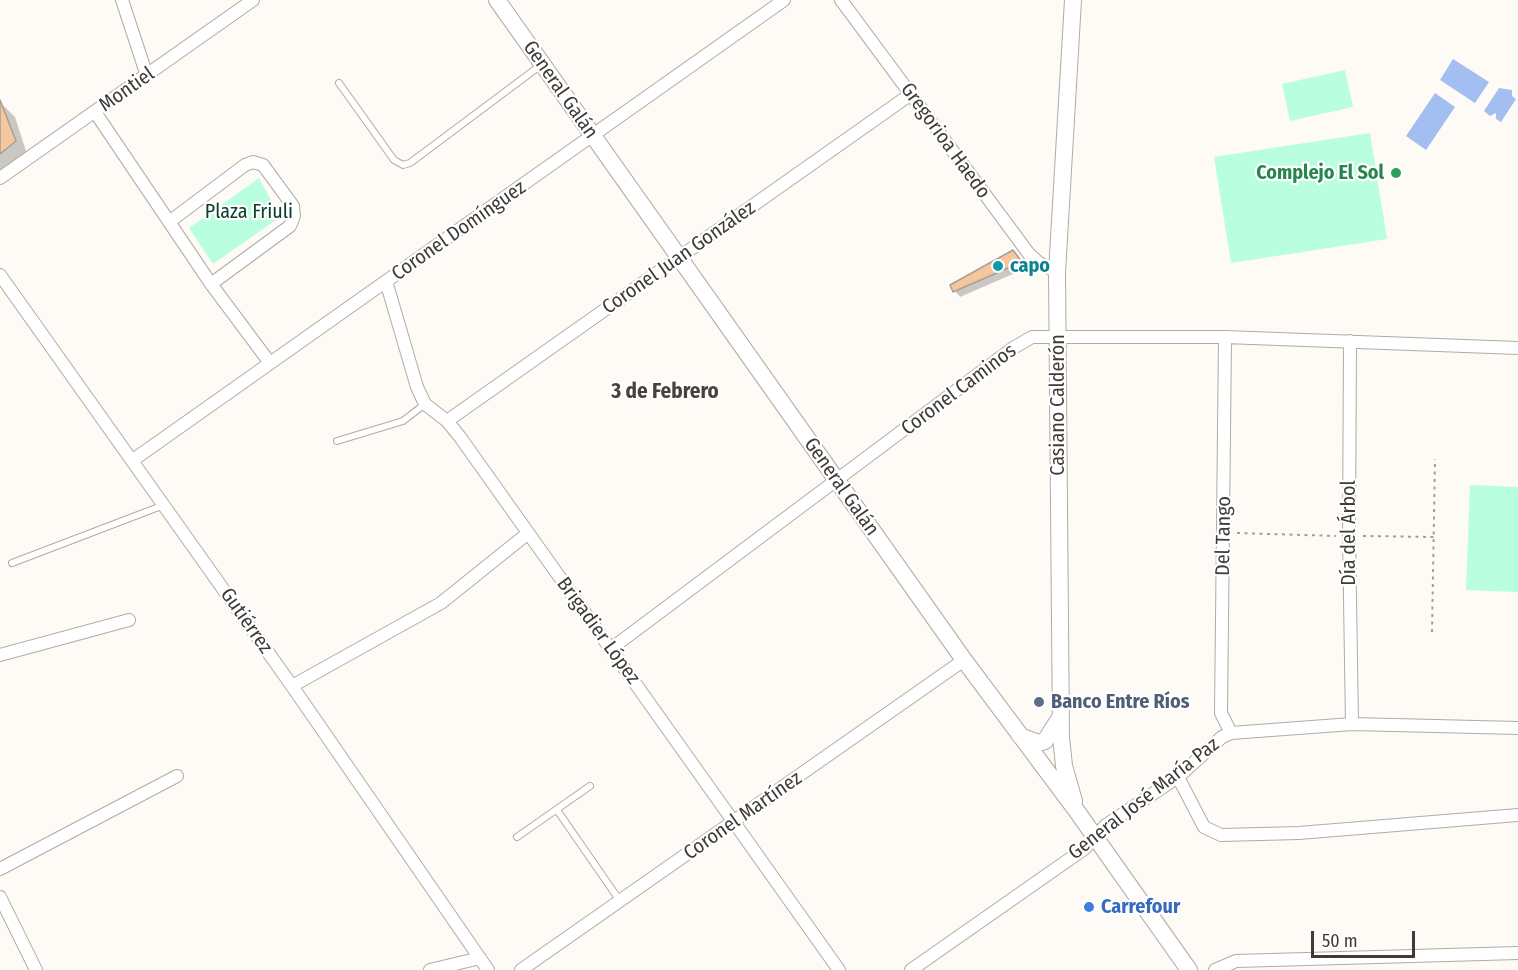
<!DOCTYPE html>
<meta charset="utf-8">
<style>
body{margin:0}
#map{position:relative;width:1518px;height:970px;overflow:hidden;background:#fefaf5;font-family:"Fira Sans Condensed",sans-serif}
canvas{display:block}
.scale{position:absolute;left:1311px;top:931px;width:104px;height:27px;box-sizing:border-box;border:3px solid #3e3b38;border-top:0;padding-left:8px;font-size:18px;line-height:21px;white-space:nowrap;color:#3e3b38;-webkit-text-stroke:4px #fff;paint-order:stroke}
</style>
<div id="map">
<canvas width="1518" height="970"></canvas>
<div class="scale">50 m</div>
</div>
<script>
const c = document.querySelector('canvas').getContext('2d');
c.lineJoin = 'round';
function fillPath(path, color) { c.fillStyle = color; c.fill(path, 'evenodd'); }
const poly = rows => new Path2D(rows.map(r => 'M' + r).join(''));
function strokePath(path, color, width, dash) { c.strokeStyle = color; c.lineWidth = width; c.lineCap = dash ? 'butt' : 'round'; c.setLineDash(dash || []); c.stroke(path); }
function write(font, color, halo, rows, align = 'center') {
  c.font = font + ' "Fira Sans Condensed",sans-serif'; c.lineWidth = 4.5; c.setLineDash([]); c.textBaseline = 'middle'; c.strokeStyle = halo; c.fillStyle = color; for (const [text, x, y, turn = 0] of rows) {
    c.save(); c.translate(x, y); c.rotate((+turn || 0) * Math.PI / 180); c.textAlign = isNaN(turn) ? turn : align; if (halo) c.strokeText(text, 0, 0); c.fillText(text, 0, 0); c.restore();
  }
}
fillPath(poly([
 [1345,70,1353,107,1290,121,1282,84],
 [1370,133,1387,239,1231,263,1214,157],
 [259,178,280,217,213,264,189,228],
 [1470,485,1518,487,1518,592,1466,590]
]), '#b9fede');
fillPath(poly([
 [1453,59,1489,82,1475,103,1440,80],
 [1499,88,1512,90,1512,96,1516,99,1501,122,1496,119,1496,113,1490,116,1484,111],
 [1435,93,1455,107,1426,150,1406,136]
]), '#a3bef0');
fillPath(poly([
 [2,104,15,117,27,154,0,172,0,105],
 [1013,252,1027,268,960,297,955,291]
]), '#0003');
const building = poly([
 [0,100,16,141,0,154,0,100],
 [1013,250,1022,262,953,292,950,285,1013,250]
]);
fillPath(building, '#f6c79c');
strokePath(building, '#a7a09a', 1.5);
const lane = poly([
 [339,83,394,160,403,165,410,163,541,65],
 [337,441,403,421,425,404],
 [12,563,164,505],
 [557,810,620,901],
 [517,837,590,786]
]);
const street = poly([
 [122,0,147,76],
 [841,0,1029,254,1039,263,1057,272],
 [95,112,211,284,270,363],
 [0,178,253,0],
 [169,222,245,165,253,162,263,165,293,206,294,216,290,226,211,284],
 [0,275,292,686,488,970],
 [386,281,417,387,425,404,447,421,460,437,839,970],
 [1225,337,1221,713,1231,733],
 [1350,341,1349,536,1352,724],
 [447,421,911,94],
 [133,460,784,0],
 [612,648,1013,348,1032,337,1225,337,1518,348],
 [0,655,129,620],
 [292,686,441,603,527,534],
 [1178,777,1204,827,1221,835,1299,833,1518,815],
 [0,869,177,776],
 [0,897,36,970],
 [430,970,480,958],
 [521,970,964,660],
 [911,970,1084,849,1106,825,1178,777,1222,737,1231,733,1352,724,1518,728],
 [1215,970,1236,961,1518,953]
]);
const secondary = poly([
 [497,0,964,660,1076,810,1189,970],
 [1073,0,1057,272,1061,737,1064,766,1074,801],
 [1020,736,1038,743,1045,741,1059,719]
]);
strokePath(lane, '#b2aba4', 8);
strokePath(street, '#b2aba4', 14);
strokePath(secondary, '#b2aba4', 18);
strokePath(poly([
 [1237,533,1336,536],
 [1363,536,1434,537],
 [1432,632,1435,459]
]), '#a19e9a', 2, [3, 4.5]);
strokePath(lane, '#fff', 6);
strokePath(street, '#fff', 12);
strokePath(secondary, '#fff', 16);
for (const [x, y, r, color] of [
 [1396,173,6,"#2e9e5b"],
 [998,266,6,"#0f9aa8"],
 [1039,702,6,"#5c6f8a"],
 [1089,907,6,"#3f7fe0"]
]) { const dot = new Path2D(); dot.arc(x, y, r, 0, 2 * Math.PI); c.fillStyle = color; c.fill(dot); strokePath(dot, '#fff', 2); }
write('20px', '#3e3b38', '#fff', [
 ["Montiel",127,90,-35],
 ["General Galán",560,90,55],
 ["Gregorioa Haedo",945,141,54],
 ["Coronel Domínguez",459,231,-35],
 ["Coronel Juan González",679,258,-35],
 ["Coronel Caminos",959,390,-37],
 ["Casiano Calderón",1058,405,-90],
 ["General Galán",841,487,55],
 ["Día del Árbol",1349,533,-90],
 ["Del Tango",1224,536,-89],
 ["Gutiérrez",246,621,55],
 ["Brigadier López",598,631,54],
 ["General José María Paz",1144,799,-38],
 ["Coronel Martínez",743,816,-35]
]);
write('bold 20px', '#27864d', '#fff', [
 ["Complejo El Sol",1384,173]
], 'right');
write('20px', '#0a402d', '#fff', [
 ["Plaza Friuli",249,212]
]);
write('bold 20px', '#0d838f', '#fff', [
 ["capo",1010,266]
], 'left');
write('bold 20px', '#4e5e75', '#fff', [
 ["Banco Entre Ríos",1051,702]
], 'left');
write('bold 20px', '#366cbe', '#fff', [
 ["Carrefour",1101,907]
], 'left');
write('bold 21px', '#48423c', '#fff', [
 ["3 de Febrero",665,392]
]);
</script>
